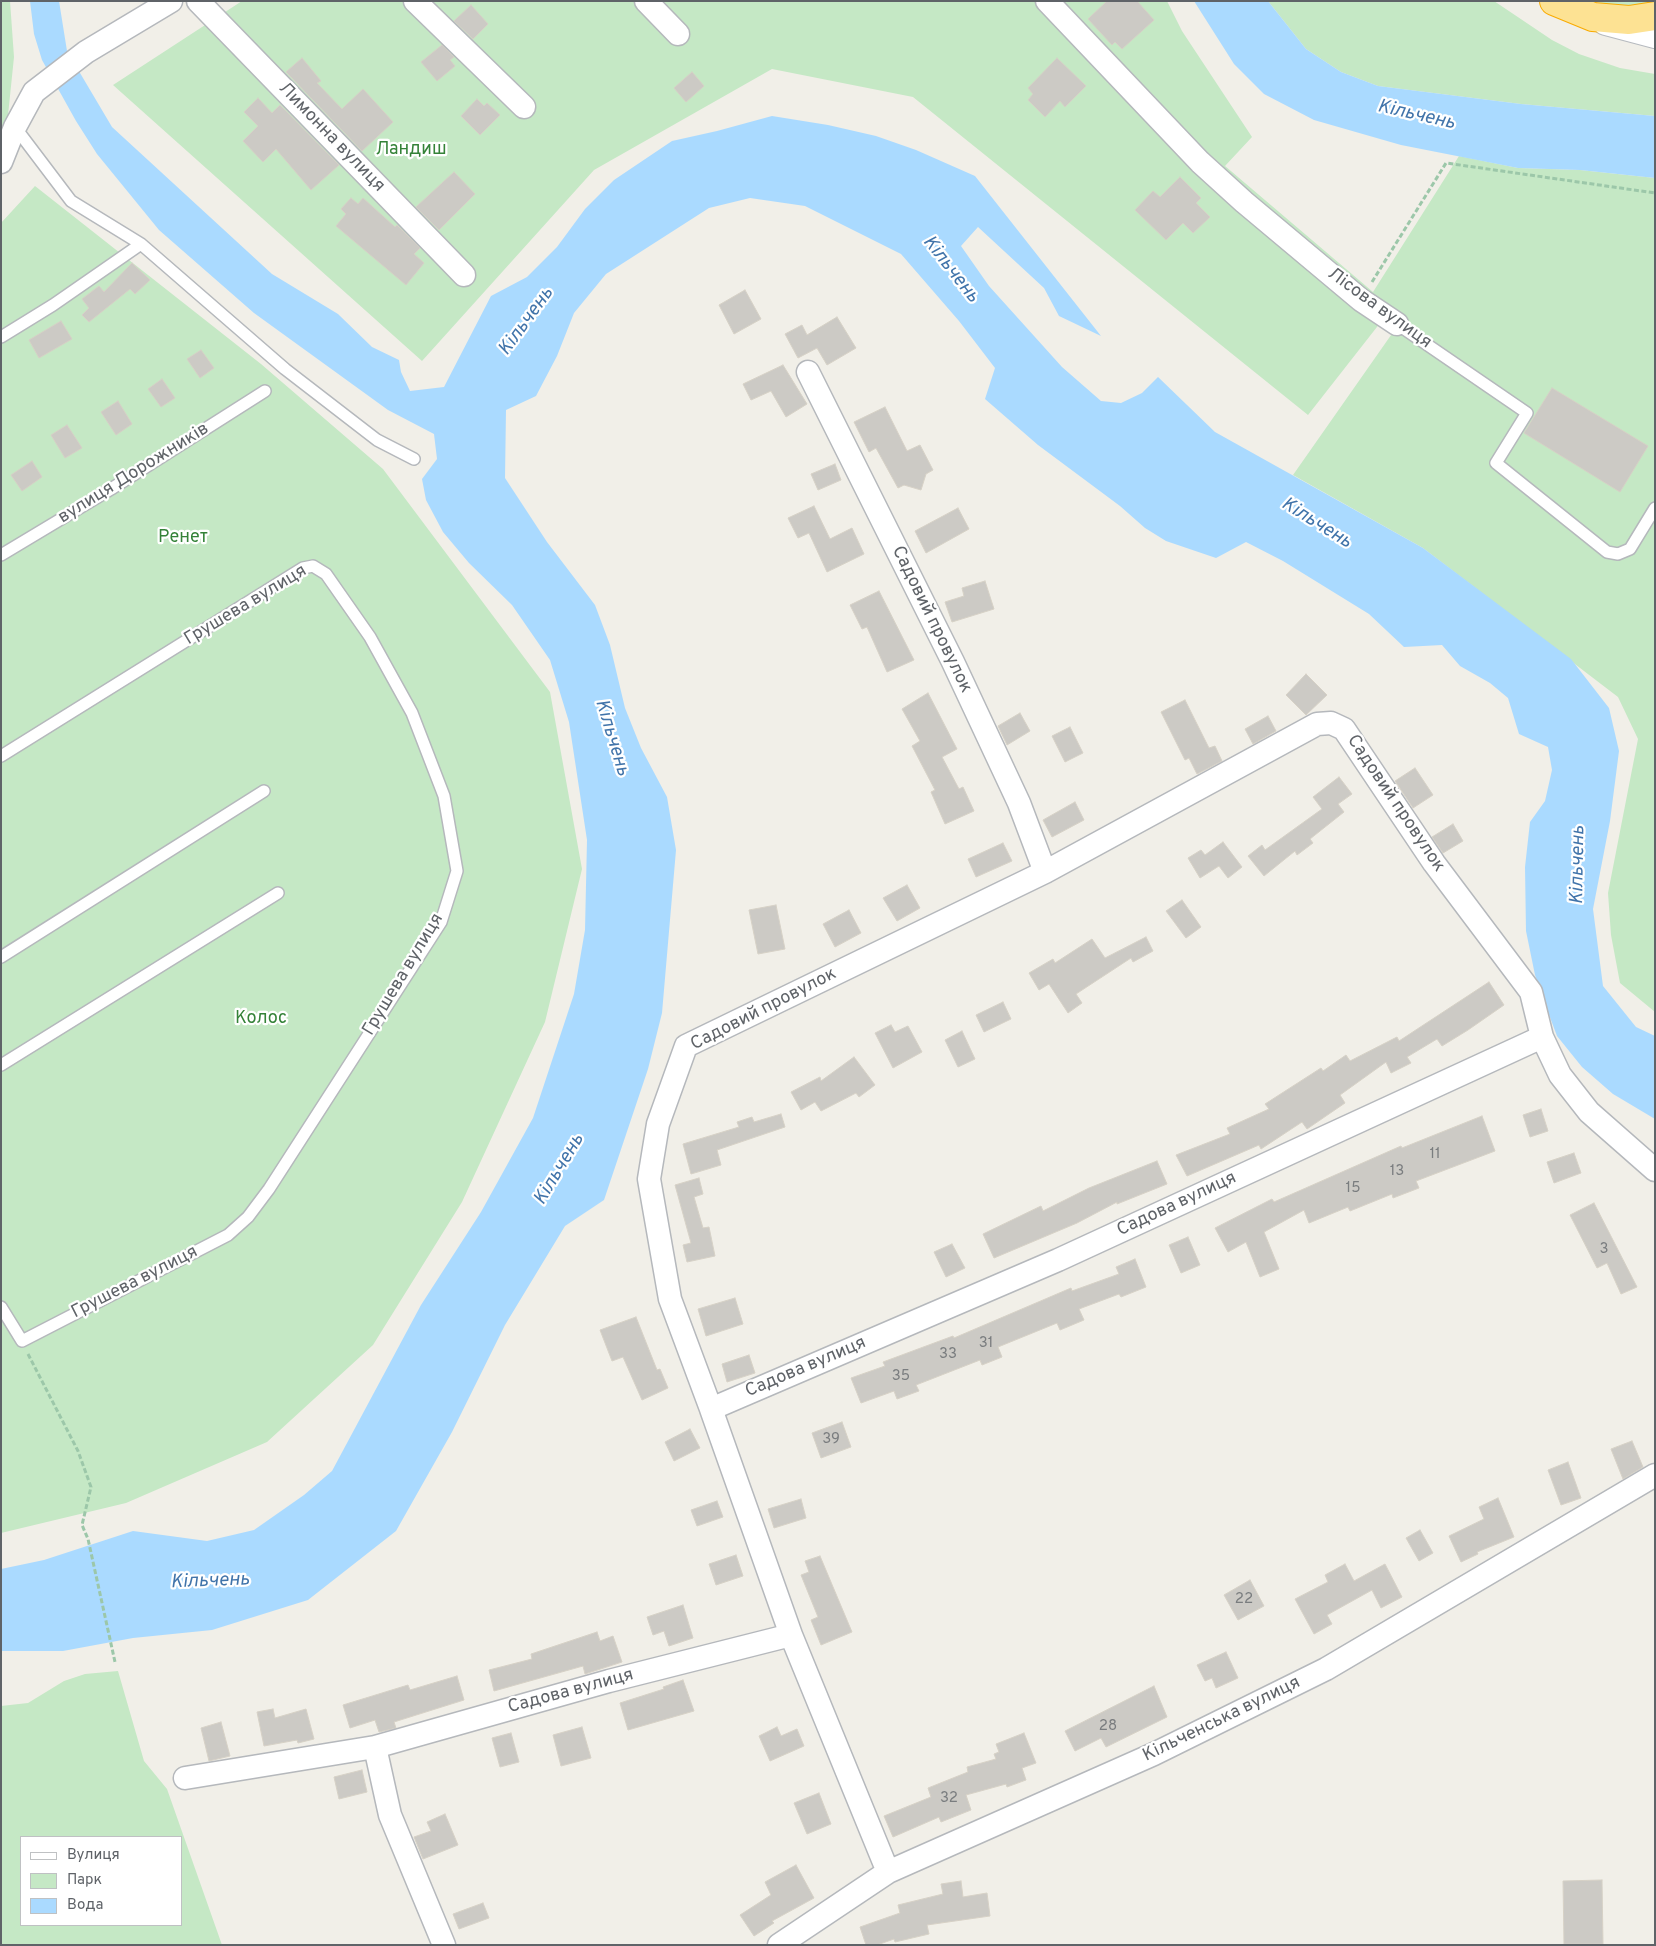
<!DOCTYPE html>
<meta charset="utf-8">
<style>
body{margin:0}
#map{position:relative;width:1656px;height:1946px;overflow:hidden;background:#f1efe8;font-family:Overpass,sans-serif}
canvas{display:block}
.frame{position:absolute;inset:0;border:2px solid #5f6368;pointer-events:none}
.legend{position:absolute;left:20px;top:1836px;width:162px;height:90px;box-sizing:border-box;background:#fff;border:1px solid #bfc1c3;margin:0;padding:6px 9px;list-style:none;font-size:15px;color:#5f6368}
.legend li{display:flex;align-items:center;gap:10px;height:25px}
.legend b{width:25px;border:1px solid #bfc1c3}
</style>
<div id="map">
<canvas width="1656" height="1946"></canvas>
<div class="frame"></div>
<ul class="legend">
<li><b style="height:6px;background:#fff"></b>Вулиця</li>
<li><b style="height:14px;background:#c5e8c5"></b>Парк</li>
<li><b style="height:14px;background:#aadaff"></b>Вода</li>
</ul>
</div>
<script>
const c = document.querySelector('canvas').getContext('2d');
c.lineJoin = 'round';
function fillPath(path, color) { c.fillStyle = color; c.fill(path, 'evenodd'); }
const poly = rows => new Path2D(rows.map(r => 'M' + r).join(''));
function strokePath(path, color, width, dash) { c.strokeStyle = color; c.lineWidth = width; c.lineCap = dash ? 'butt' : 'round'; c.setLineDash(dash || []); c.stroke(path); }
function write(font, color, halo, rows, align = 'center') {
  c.font = font + ' Overpass,sans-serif'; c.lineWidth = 4.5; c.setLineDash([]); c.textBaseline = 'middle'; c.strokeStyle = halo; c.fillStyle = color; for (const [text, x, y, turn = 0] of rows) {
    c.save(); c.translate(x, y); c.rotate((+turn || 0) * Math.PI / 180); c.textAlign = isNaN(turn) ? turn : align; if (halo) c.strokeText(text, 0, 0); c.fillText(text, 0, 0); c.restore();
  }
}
fillPath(poly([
 [1,1,10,1,14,57,4,154,1,158],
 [242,1,1167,1,1182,31,1252,137,1225,166,1373,292,1459,156,1518,168,1580,170,1655,178,1655,1012,1620,983,1611,935,1608,893,1638,739,1618,697,1423,548,1293,475,1396,328,1384,318,1308,415,913,97,772,69,594,170,422,361,113,85],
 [1268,1,1494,1,1552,40,1579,54,1620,68,1655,74,1655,116,1521,104,1378,86,1341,72,1306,49],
 [1589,1,1655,1,1655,6,1639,9],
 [35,186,261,364,383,469,550,692,582,869,545,1022,462,1202,373,1345,267,1442,126,1503,1,1533,1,223],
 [118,1671,144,1761,167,1789,222,1945,1,1945,1,1706,28,1703,64,1681,85,1674],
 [21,1837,181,1837,181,1925,21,1925]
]), '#c5e8c5');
fillPath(poly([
 [30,1,59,1,67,51,112,127,272,274,338,314,372,347,399,360,401,372,410,391,444,387,491,296,527,277,557,247,585,209,614,180,672,141,717,131,772,116,828,125,876,136,916,150,975,176,1101,336,1059,316,1044,288,978,227,961,246,989,286,1062,367,1101,401,1121,403,1142,393,1158,377,1215,432,1423,548,1571,659,1609,708,1619,751,1610,821,1593,909,1603,986,1636,1027,1655,1036,1655,1119,1613,1094,1582,1067,1557,1036,1545,1004,1535,975,1526,931,1525,867,1530,822,1545,801,1552,770,1548,747,1519,734,1508,698,1490,683,1460,666,1442,645,1404,647,1369,614,1283,561,1246,542,1216,558,1166,541,1145,528,1120,506,1038,445,985,399,995,368,959,321,901,254,805,206,750,198,709,208,606,274,574,313,557,356,536,396,506,410,505,478,547,542,595,605,610,645,625,708,641,748,667,797,676,850,662,1013,648,1069,604,1200,565,1226,505,1325,452,1432,396,1531,308,1600,212,1630,133,1638,63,1651,1,1651,1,1569,44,1560,133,1531,207,1541,254,1530,304,1495,332,1471,421,1305,481,1212,533,1118,574,994,585,930,587,840,569,722,550,660,512,605,469,563,443,532,426,500,422,479,437,459,434,434,388,410,254,313,159,230,97,154,76,121,42,60,34,34],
 [1194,1,1268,1,1306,49,1341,72,1378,86,1521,104,1655,116,1655,178,1580,170,1518,168,1401,145,1314,120,1264,94,1234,64]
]), '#aadaff');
const building = poly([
 [1107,1,1137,1,1154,20,1122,49,1115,42,1112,45,1088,19,1107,1],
 [471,5,488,24,473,39,454,21,471,5],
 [442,45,454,57,450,60,455,66,437,81,421,62,442,45],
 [302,58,321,81,317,83,342,109,363,89,393,122,362,151,286,72,302,58],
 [1057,58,1086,86,1065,107,1060,101,1045,117,1028,100,1033,94,1028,88,1057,58],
 [692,72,704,86,686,102,674,88,692,72],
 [258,98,272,113,280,105,339,165,311,190,276,149,263,162,243,141,258,126,244,112,258,98],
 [477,99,484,106,487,103,500,115,480,135,461,116,477,99],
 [454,172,475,194,439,230,416,207,454,172],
 [1180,177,1201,198,1196,203,1210,217,1193,233,1183,223,1166,240,1135,210,1153,191,1160,197,1180,177],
 [351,198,358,204,363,198,395,227,397,225,420,248,414,254,424,263,406,285,336,226,346,214,341,209,351,198],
 [132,263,150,280,135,294,130,289,89,322,82,315,89,308,82,299,99,286,104,292,132,263],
 [745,290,761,319,734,334,719,305,745,290],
 [837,317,856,348,827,365,817,348,798,358,785,334,802,325,807,335,837,317],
 [61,321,72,339,39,358,29,340,61,321],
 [201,350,214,368,200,378,187,359,201,350],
 [783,365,807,404,786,417,771,391,751,400,743,384,783,365],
 [162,379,175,398,161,407,148,389,162,379],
 [1552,388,1648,446,1620,492,1524,433,1552,388],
 [118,401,132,424,116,435,101,412,118,401],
 [885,407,907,451,920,445,933,470,926,474,921,490,904,485,898,488,876,448,869,452,854,422,885,407],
 [67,425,82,448,65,458,51,435,67,425],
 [32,461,42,477,22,491,11,475,32,461],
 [835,464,841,480,818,490,811,474,835,464],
 [814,506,830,539,852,528,864,554,827,572,809,533,798,538,788,518,814,506],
 [958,508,969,529,926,553,915,531,958,508],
 [985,581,994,609,952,622,945,602,964,596,962,588,985,581],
 [879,591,914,660,887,672,867,627,862,629,850,605,879,591],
 [1306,674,1327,695,1306,715,1286,695,1306,674],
 [928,693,957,749,942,757,959,789,963,787,974,811,945,824,931,792,935,790,912,746,920,741,902,709,928,693],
 [1185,700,1209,748,1215,746,1222,761,1197,774,1189,758,1185,760,1161,712,1185,700],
 [1020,713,1030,731,1007,745,998,726,1020,713],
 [1268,716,1276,731,1253,744,1245,729,1268,716],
 [1070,727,1083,753,1065,762,1052,736,1070,727],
 [1415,768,1433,795,1413,808,1395,781,1415,768],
 [1339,777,1352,794,1338,804,1344,812,1310,839,1313,843,1297,855,1295,851,1264,876,1248,856,1262,845,1265,850,1322,809,1313,797,1339,777],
 [1075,802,1084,820,1052,837,1043,820,1075,802],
 [1453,824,1463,841,1443,853,1432,837,1453,824],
 [1223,842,1242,867,1228,878,1219,866,1200,878,1188,858,1201,850,1205,855,1223,842],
 [1003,843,1012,861,976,877,968,859,1003,843],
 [907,885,920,908,897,921,883,898,907,885],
 [1182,900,1201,927,1186,938,1166,911,1182,900],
 [776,905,785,949,758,954,749,910,776,905],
 [849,910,861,933,835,947,823,924,849,910],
 [1146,937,1153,951,1133,962,1131,958,1076,994,1082,1003,1068,1013,1049,984,1039,990,1029,973,1053,959,1055,963,1092,939,1105,958,1146,937],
 [1489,982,1504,1005,1468,1030,1442,1046,1437,1039,1407,1057,1411,1063,1391,1073,1386,1062,1340,1095,1345,1103,1307,1129,1302,1122,1261,1149,1259,1145,1187,1176,1176,1155,1230,1134,1227,1128,1269,1109,1265,1104,1321,1068,1323,1071,1346,1055,1350,1061,1397,1037,1399,1041,1489,982],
 [1003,1002,1011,1019,984,1032,976,1015,1003,1002],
 [891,1025,895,1032,908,1026,922,1052,893,1068,875,1033,891,1025],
 [962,1031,975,1059,958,1067,945,1040,962,1031],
 [854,1057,875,1085,859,1097,856,1093,821,1111,815,1102,801,1110,791,1092,820,1077,821,1081,854,1057],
 [1541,1109,1548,1131,1530,1137,1523,1115,1541,1109],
 [781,1114,785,1127,717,1150,721,1165,691,1174,683,1144,739,1127,737,1122,752,1117,754,1122,781,1114],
 [1482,1116,1495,1151,1416,1181,1419,1188,1393,1198,1392,1194,1350,1211,1348,1207,1309,1223,1304,1210,1264,1232,1279,1269,1260,1277,1246,1242,1228,1252,1215,1228,1272,1199,1274,1202,1401,1146,1402,1148,1482,1116],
 [1574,1153,1581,1173,1554,1183,1547,1162,1574,1153],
 [1157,1161,1167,1184,1117,1204,1117,1202,1077,1223,994,1258,983,1234,1041,1206,1043,1211,1089,1188,1157,1161],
 [699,1178,703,1194,694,1197,703,1228,709,1227,715,1256,687,1262,683,1245,691,1243,675,1185,699,1178],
 [1594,1203,1637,1287,1621,1294,1607,1263,1597,1268,1570,1215,1594,1203],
 [1188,1237,1200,1265,1181,1273,1169,1245,1188,1237],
 [952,1244,965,1268,946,1277,934,1252,952,1244],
 [1135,1259,1146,1287,1121,1297,1119,1294,1079,1309,1084,1320,1060,1330,1057,1323,998,1347,1002,1357,982,1365,980,1360,916,1385,919,1391,897,1399,894,1391,861,1403,851,1378,885,1366,883,1362,953,1336,954,1338,1071,1288,1072,1291,1119,1274,1116,1267,1135,1259],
 [735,1298,743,1324,706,1336,698,1309,735,1298],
 [636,1317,657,1370,660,1369,668,1388,642,1400,623,1357,612,1361,600,1330,636,1317],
 [749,1355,755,1373,727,1382,722,1364,749,1355],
 [842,1422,851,1447,821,1458,812,1433,842,1422],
 [690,1429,700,1448,674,1461,665,1442,690,1429],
 [1632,1441,1643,1467,1623,1479,1611,1449,1632,1441],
 [1568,1462,1581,1498,1561,1505,1548,1470,1568,1462],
 [1498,1498,1514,1537,1477,1552,1478,1554,1461,1562,1449,1536,1484,1519,1479,1507,1498,1498],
 [801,1499,806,1518,774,1528,768,1509,801,1499],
 [717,1501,723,1517,697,1526,691,1510,717,1501],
 [1420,1530,1433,1553,1419,1561,1406,1538,1420,1530],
 [736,1555,743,1576,716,1585,709,1564,736,1555],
 [820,1556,852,1632,821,1645,811,1620,818,1617,801,1575,809,1572,805,1561,820,1556],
 [1345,1564,1354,1581,1385,1564,1402,1597,1381,1608,1372,1590,1327,1615,1332,1624,1314,1634,1295,1599,1328,1582,1325,1575,1345,1564],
 [1250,1580,1264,1606,1238,1620,1224,1595,1250,1580],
 [683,1605,693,1638,669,1646,664,1631,653,1635,647,1617,683,1605],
 [597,1632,600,1641,613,1636,622,1662,585,1674,583,1666,494,1691,489,1670,532,1659,531,1654,597,1632],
 [1226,1652,1238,1678,1216,1688,1212,1678,1205,1681,1197,1665,1226,1652],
 [457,1676,464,1700,394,1722,396,1728,379,1732,375,1720,350,1728,343,1705,408,1685,410,1690,457,1676],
 [683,1680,694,1711,628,1730,620,1703,664,1689,663,1687,683,1680],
 [1154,1686,1167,1717,1106,1747,1101,1738,1075,1751,1065,1731,1154,1686],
 [273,1709,275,1718,306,1709,314,1739,298,1743,297,1740,264,1746,257,1712,273,1709],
 [221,1722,230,1756,209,1761,201,1728,221,1722],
 [582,1727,591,1758,561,1766,553,1735,582,1727],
 [777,1727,781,1736,797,1729,804,1746,770,1761,759,1736,777,1727],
 [511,1733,519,1762,500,1767,492,1738,511,1733],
 [1024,1733,1036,1763,1022,1768,1026,1780,1007,1787,1006,1784,966,1795,971,1810,941,1822,939,1817,893,1837,884,1816,931,1797,928,1788,968,1772,967,1767,996,1759,994,1754,999,1752,996,1744,1024,1733],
 [362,1770,367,1792,339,1799,334,1777,362,1770],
 [819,1793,831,1824,807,1834,794,1803,819,1793],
 [445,1814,458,1845,423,1859,414,1837,431,1831,427,1822,445,1814],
 [796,1865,814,1898,772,1921,774,1923,754,1936,740,1915,771,1895,765,1882,796,1865],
 [1602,1880,1603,1944,1564,1944,1563,1881,1602,1880],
 [961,1881,963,1897,987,1893,990,1916,927,1925,929,1934,895,1942,894,1939,877,1945,866,1945,860,1927,900,1913,898,1905,943,1894,941,1884,961,1881],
 [483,1903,489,1918,459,1929,453,1914,483,1903]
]);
fillPath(building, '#cccac5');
strokePath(building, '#d6d1c6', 1);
const lane = poly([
 [15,127,71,201,141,244,285,369,377,440,414,459],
 [1397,324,1527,413,1496,463,1607,552,1618,554,1630,549,1655,508],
 [1,337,53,305,141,244],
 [1,555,111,489,265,391],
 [1,756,303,568,313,566,326,574,370,637,412,713,444,796,457,871,441,922,269,1189,248,1217,228,1235,22,1341,1,1307],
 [1,957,264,791],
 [1,1065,278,893]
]);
const street = poly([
 [198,1,464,275],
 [415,1,524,107],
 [646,1,678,34],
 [1047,1,1200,162,1244,202,1361,300,1397,324],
 [1,162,15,127,34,92,86,52,171,1],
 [808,372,953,662,1019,803,1045,872],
 [711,1409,670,1299,649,1179,658,1124,686,1046,1045,872,1317,724,1331,723,1344,729,1434,863,1531,992,1542,1037],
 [791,1635,888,1872],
 [185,1778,375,1747],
 [444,1945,390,1815,375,1747,609,1681,791,1635,711,1409,1058,1260,1542,1037,1560,1075,1589,1112,1655,1170],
 [779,1945,888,1872,1154,1754,1326,1669,1655,1475]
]);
const secondary = poly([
 [1606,21,1655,34]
]);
const highway = poly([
 [1554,1,1593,17,1629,20,1655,16]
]);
strokePath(lane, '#b5b8bc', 14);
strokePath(street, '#b5b8bc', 25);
strokePath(secondary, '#b6babf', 30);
strokePath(highway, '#f9ab00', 30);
strokePath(poly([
 [1372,282,1446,163,1655,193],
 [28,1354,78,1451,91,1487,82,1525,88,1539,115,1662]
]), '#9cc7a9', 3, [5, 2.5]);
strokePath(lane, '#fff', 11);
strokePath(street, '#fff', 22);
strokePath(secondary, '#fff', 28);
strokePath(highway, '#fde293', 28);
write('15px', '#7a7d7f', null, [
 ["11",1435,1155],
 ["13",1397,1172],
 ["15",1353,1189],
 ["3",1604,1250],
 ["31",986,1344],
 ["33",948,1355],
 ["35",901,1377],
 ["39",831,1440],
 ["22",1244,1600],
 ["28",1108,1727],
 ["32",949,1799]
]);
write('18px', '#5f6368', '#fff', [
 ["Лимонна вулиця",331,138,46],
 ["Лісова вулиця",1379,309,36],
 ["вулиця Дорожників",134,474,-32],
 ["Грушева вулиця",246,606,-31],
 ["Садовий провулок",931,620,64],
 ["Садовий провулок",1395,804,56],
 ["Грушева вулиця",404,975,-59],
 ["Садовий провулок",764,1010,-27],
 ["Садова вулиця",1177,1205,-25],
 ["Грушева вулиця",135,1283,-27],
 ["Садова вулиця",806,1368,-23],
 ["Садова вулиця",571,1692,-15],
 ["Кільченська вулиця",1222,1720,-26]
]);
write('18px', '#348238', '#fff', [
 ["Ландиш",411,150],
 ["Ренет",183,538],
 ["Колос",261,1019]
]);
write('italic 19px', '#4174aa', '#fff', [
 ["Кільчень",1416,116,13],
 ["Кільчень",950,270,52],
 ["Кільчень",527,322,-54],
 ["Кільчень",1316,524,32],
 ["Кільчень",611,738,73],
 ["Кільчень",1579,865,-89],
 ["Кільчень",560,1170,-59],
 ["Кільчень",210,1582,-2]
]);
</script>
